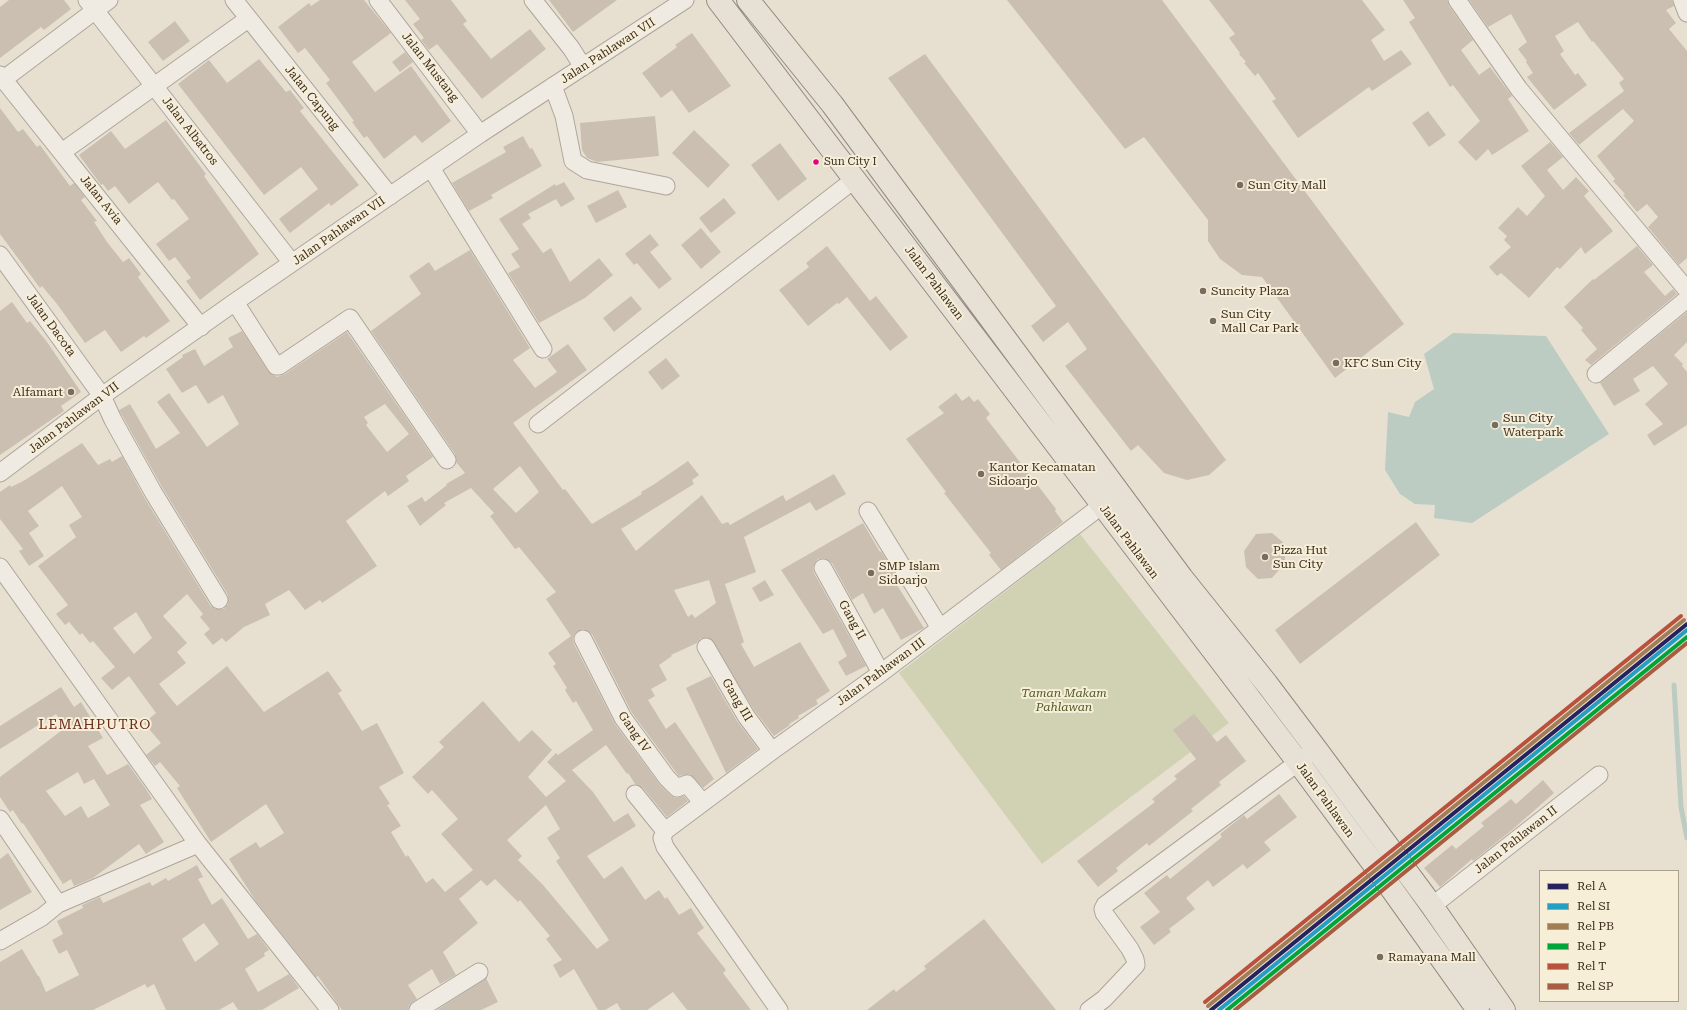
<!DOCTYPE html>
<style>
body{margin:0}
#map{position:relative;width:1687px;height:1010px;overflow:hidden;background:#e7e0d1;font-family:"Roboto Serif",serif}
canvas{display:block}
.legend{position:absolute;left:1539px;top:870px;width:140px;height:132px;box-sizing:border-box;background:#f7eed8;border:1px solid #ada18e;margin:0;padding:5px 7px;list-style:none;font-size:12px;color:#3d2e20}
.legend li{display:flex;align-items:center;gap:8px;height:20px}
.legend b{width:20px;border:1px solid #ada18e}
</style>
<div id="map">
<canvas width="1687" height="1010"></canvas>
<ul class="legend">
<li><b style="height:5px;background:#26225e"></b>Rel A</li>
<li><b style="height:5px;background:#239ec4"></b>Rel SI</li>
<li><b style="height:5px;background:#a27d56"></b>Rel PB</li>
<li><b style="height:5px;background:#00a53a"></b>Rel P</li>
<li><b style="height:5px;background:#ba513d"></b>Rel T</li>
<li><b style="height:5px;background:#a95d40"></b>Rel SP</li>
</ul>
</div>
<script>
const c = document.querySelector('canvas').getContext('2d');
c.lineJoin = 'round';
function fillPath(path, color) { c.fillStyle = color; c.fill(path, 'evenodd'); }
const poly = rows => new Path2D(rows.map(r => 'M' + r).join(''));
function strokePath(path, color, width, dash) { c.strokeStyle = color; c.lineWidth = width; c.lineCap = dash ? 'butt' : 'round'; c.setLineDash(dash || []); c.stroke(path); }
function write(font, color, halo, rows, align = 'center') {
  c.font = font + ' "Roboto Serif",serif'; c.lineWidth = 4; c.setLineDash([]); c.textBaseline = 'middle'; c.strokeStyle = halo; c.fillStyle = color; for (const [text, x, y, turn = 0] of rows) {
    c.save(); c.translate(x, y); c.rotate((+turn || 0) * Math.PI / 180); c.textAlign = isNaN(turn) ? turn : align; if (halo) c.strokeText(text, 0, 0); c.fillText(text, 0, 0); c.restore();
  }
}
fillPath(poly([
 [1080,534,1229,723,1042,864,899,673]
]), '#d1d1b3');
fillPath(poly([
 [1453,333,1546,336,1609,434,1472,523,1434,518,1435,505,1415,504,1400,494,1385,470,1388,412,1409,417,1415,402,1434,389,1424,354]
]), '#bcccc2');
strokePath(poly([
 [1674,685,1681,807,1687,838]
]), '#bcccc2', 5);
fillPath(poly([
 [9,0,64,0,71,9,44,30,41,27,0,58,0,7],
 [320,0,364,0,391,33,352,62,375,92,411,66,451,121,422,143,415,135,384,159,367,136,364,138,352,122,354,121,326,83,330,80,305,48,298,53,278,27,309,3,311,6],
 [405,0,451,0,467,21,463,24,491,59,530,29,546,49,482,99,437,44,429,50,421,40,424,38,413,24,420,19],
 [549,0,617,0,573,32],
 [1007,0,1162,0,1404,324,1335,378,1262,277,1242,275,1220,259,1208,241,1208,220,1144,137,1125,149],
 [1209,0,1362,0,1385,30,1371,40,1384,61,1401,50,1412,64,1372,91,1369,87,1298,138,1272,101,1276,99,1258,73,1255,76,1244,63,1246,62,1239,54,1240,53,1229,38,1235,34],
 [1403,0,1447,0,1449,6,1473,40,1461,50,1479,75,1490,67,1512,96,1508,99,1529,131,1492,155,1488,149,1476,161,1458,142,1480,121,1453,85,1450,87,1409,22,1415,18],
 [1469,0,1672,0,1674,6,1666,10,1676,23,1669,29,1687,51,1687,258,1679,265,1648,227,1658,217,1647,204,1637,212,1623,195,1625,194,1613,181,1615,179,1597,156,1634,121,1623,109,1579,145,1569,133,1624,91,1619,83,1624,79,1593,41,1592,42,1578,22,1555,36,1564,51,1560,54,1575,75,1578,73,1587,85,1554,110,1527,77,1533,73,1526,62,1527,61,1518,49,1527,42,1511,14,1488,27],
 [175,21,190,41,163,61,148,42],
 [692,33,731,86,689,113,672,90,661,98,642,73,677,47,675,45],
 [405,52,413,62,400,72,392,62],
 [925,54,1226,460,1209,475,1187,480,1164,473,1138,445,1131,451,1065,366,1087,349,1068,322,1043,342,1031,326,1056,306,888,78],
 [259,59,286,92,290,90,304,108,300,111,359,185,331,206,329,203,290,233,279,219,318,189,301,167,264,195,178,84,209,60,227,83],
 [0,108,18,132,23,129,37,147,40,145,70,186,74,183,85,197,81,200,97,221,94,222,107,242,123,262,129,258,141,274,138,277,170,321,146,338,144,336,121,352,105,330,85,343,57,304,42,286,40,288,0,234],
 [1428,111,1446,135,1429,147,1412,123],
 [655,116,659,156,597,162,587,158,582,150,580,123],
 [166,120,206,174,204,176,259,254,200,300,186,281,191,278,175,257,169,261,156,244,189,219,174,199,172,200,158,182,129,204,115,186,108,191,103,184,101,185,79,155,111,131,125,149],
 [694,130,730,165,708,188,672,153],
 [523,136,530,149,532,148,542,166,491,195,493,198,469,211,452,183,506,152,503,147],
 [1550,142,1563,157,1547,170,1563,190,1576,177,1589,191,1584,196,1613,231,1585,254,1581,247,1560,269,1557,267,1529,298,1501,273,1497,276,1489,267,1511,247,1504,240,1507,236,1498,228,1518,207,1527,216,1545,196,1521,166],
 [780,143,807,179,778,201,751,165],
 [564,182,575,199,561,207,556,199,528,214,531,218,522,224,543,253,551,248,570,282,599,258,613,275,585,298,539,323,508,273,520,267,511,254,519,249,499,219,555,184,556,186],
 [618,190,627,207,596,223,587,206],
 [724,198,736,213,711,233,699,218],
 [701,228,721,252,701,269,681,245],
 [650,234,659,245,650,252,672,279,659,289,637,263,634,265,625,254],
 [827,246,870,301,876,296,908,337,890,351,847,297,839,304,837,303,808,326,779,290,809,267,806,263],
 [1637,246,1653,265,1644,272,1665,296,1673,289,1677,294,1591,365,1585,360,1597,349,1581,330,1583,328,1564,307,1593,279,1594,280],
 [470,250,530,348,513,360,535,388,557,372,547,359,568,344,587,370,513,423,563,490,565,489,592,524,642,494,641,492,653,485,688,461,699,475,692,480,694,484,621,529,636,551,702,495,722,524,728,522,730,525,783,495,786,501,834,474,846,494,816,511,810,502,744,537,756,572,725,584,744,642,741,644,754,667,800,642,830,691,816,700,818,704,798,716,799,718,789,724,790,725,774,736,754,710,711,639,701,638,697,643,671,655,672,656,659,665,667,680,651,689,655,696,648,700,666,729,675,722,714,779,703,788,690,774,679,776,675,771,632,713,592,634,583,629,575,633,573,638,574,644,615,724,660,785,670,795,675,798,684,796,688,801,667,817,643,788,635,784,628,773,627,774,606,745,572,770,593,792,614,822,628,813,636,826,587,856,604,879,622,866,645,900,659,890,665,899,667,897,679,915,691,908,704,928,697,933,726,970,723,973,751,1010,687,1010,673,992,647,1010,621,1010,617,1003,605,1010,598,1010,574,969,560,978,553,965,562,960,546,939,550,936,520,900,518,902,495,879,487,886,481,880,459,899,478,923,443,952,456,975,440,984,432,969,408,985,417,999,409,1005,408,1010,342,1010,318,976,316,977,255,900,229,859,256,842,260,848,284,833,266,804,211,842,177,788,180,786,160,762,155,766,146,755,161,743,144,723,156,713,129,676,112,690,101,678,115,667,93,641,90,643,82,633,80,635,69,622,65,625,56,614,68,605,38,566,76,537,69,525,82,517,62,486,28,511,39,526,29,533,44,556,29,566,19,551,23,549,0,519,0,492,10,485,11,487,25,480,82,443,98,465,110,459,112,462,122,456,144,497,210,605,215,609,224,609,228,604,228,595,162,487,119,410,130,404,156,449,180,433,157,402,169,393,207,447,239,424,223,395,208,404,196,385,182,393,166,369,183,357,182,355,195,349,204,366,233,347,228,338,242,331,268,371,277,377,285,374,347,332,433,457,406,476,409,481,388,496,385,491,346,521,377,566,322,603,320,600,305,610,289,590,265,604,270,615,244,627,226,642,222,638,213,645,204,634,210,629,200,617,203,614,187,594,163,616,187,643,177,652,186,663,159,684,177,706,227,666,264,712,328,671,342,691,338,693,362,731,377,723,404,773,379,787,390,804,387,805,401,826,391,832,406,857,408,855,426,883,433,878,445,892,473,870,441,834,458,819,432,790,428,794,412,777,444,747,439,742,483,701,519,742,532,730,552,750,528,777,546,797,566,781,547,762,556,753,558,755,593,730,576,701,573,703,565,690,567,688,553,666,556,664,548,653,571,636,546,599,556,592,519,547,515,549,490,516,494,513,471,488,444,503,446,505,420,526,407,506,422,497,425,502,447,485,446,484,465,473,456,462,455,454,371,331,421,294,409,276,429,262,435,271],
 [385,404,409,434,387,452,366,425,368,423,364,417],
 [520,466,539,492,516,513,493,489],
 [709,580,716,603,695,618,692,614,688,617,674,590],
 [136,612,152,638,134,654,113,628],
 [546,805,560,829,547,838,560,858,556,861,609,940,597,949,543,885,518,860,522,856,507,840],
 [631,296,642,309,614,332,603,318],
 [12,302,27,323,30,321,47,342,81,392,61,406,64,411,0,455,0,311],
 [1687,312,1687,342,1674,355,1683,364,1682,366,1687,372,1687,425,1654,446,1647,435,1663,424,1645,404,1668,384,1653,366,1633,379,1640,391,1614,406,1600,383],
 [666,358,680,376,662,390,648,372],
 [956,393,962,401,969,396,974,402,978,399,990,414,986,418,1056,509,1055,511,1063,522,1001,570,989,555,991,553,944,493,946,492,906,439,944,413,938,407],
 [1416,522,1440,555,1300,664,1275,630],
 [863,523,880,552,881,551,896,575,892,577,924,628,901,640,883,608,874,614,863,593,852,600,832,563,824,558,818,559,813,567,814,573,866,666,846,676,838,662,847,656,833,629,823,634,781,570],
 [1272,533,1285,544,1285,563,1272,578,1258,579,1246,567,1244,551,1256,534],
 [765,580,774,595,760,602,752,588],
 [711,676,737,721,758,749,726,773,686,688],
 [61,687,74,707,81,702,103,738,88,746,107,775,128,764,146,789,152,799,140,805,164,842,146,854,139,844,93,878,74,886,71,879,63,884,23,823,22,824,13,810,10,812,0,797,0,777,65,728,56,714,0,749,0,726],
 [78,772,84,784,94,779,110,805,88,818,81,806,65,816,46,791],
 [1194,714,1217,742,1226,735,1246,761,1219,782,1221,785,1191,809,1193,811,1149,846,1147,843,1116,868,1118,871,1098,887,1077,861,1155,802,1152,799,1177,779,1174,776,1196,759,1173,730],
 [1543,780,1554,793,1512,830,1473,861,1472,859,1440,887,1424,868,1452,845,1456,849,1484,826,1481,823,1511,799,1516,804],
 [1279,794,1297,817,1264,842,1271,850,1247,869,1243,864,1213,887,1208,880,1186,898,1195,909,1169,929,1171,932,1154,945,1140,927,1160,912,1144,893,1167,875,1170,879,1222,837,1220,834,1240,818,1244,815,1247,819],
 [8,853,32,892,0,910,0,859],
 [197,865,203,877,198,879,212,905,222,898,248,939,257,934,269,950,264,953,265,956,245,969,258,992,289,974,299,988,262,1010,238,1010,233,1002,219,1010,166,1010,154,984,147,988,145,984,93,1010,0,1010,0,962,22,949,38,976,39,976,46,992,79,975,67,950,59,954,52,940,63,934,57,921,83,908,82,905,100,897,103,903,150,882,152,886,166,878,168,881],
 [204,923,219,944,195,962,182,939],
 [984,919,1056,1010,867,1010,894,989,896,992,926,969,924,966],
 [486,978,498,1002,481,1010,437,1010]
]), '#cbbfb2');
const street = poly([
 [87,0,292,263],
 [234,0,390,196],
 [378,0,480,134],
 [533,0,571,48,583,67],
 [1457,0,1519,89,1687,290],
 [1682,0,1687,13],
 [0,75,201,327],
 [4,79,109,0],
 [553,86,564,116,573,161,587,170,666,186],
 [62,152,248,19],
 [431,168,543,349],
 [0,255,102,396,113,420,153,492,219,600],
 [235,302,276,366,279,366,350,318,447,460],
 [1596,374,1687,299],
 [538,424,855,179],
 [0,473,102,396,235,302,480,134,685,0],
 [868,511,940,628],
 [0,567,198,844,330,1010],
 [823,568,881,673],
 [583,639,623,718,667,778,677,788,687,784,702,802],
 [706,647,746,716,772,751],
 [635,794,665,831],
 [0,819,58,904],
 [1432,906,1599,775],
 [0,941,42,917,58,904,198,844],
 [418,1010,479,972],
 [779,1010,665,847,662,838,665,831,772,751,881,673,1101,506],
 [1089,1010,1104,999,1136,965,1135,959,1130,949,1104,913,1103,909,1105,905,1308,755]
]);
const primary = poly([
 [718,0,1298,762,1381,874,1478,1010],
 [748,0,832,104,1182,578,1267,684,1316,749,1432,906,1504,1010]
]);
strokePath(street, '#ada599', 19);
strokePath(primary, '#928b80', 24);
strokePath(street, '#efebe3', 17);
strokePath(primary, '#e6e1d4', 22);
strokePath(poly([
 [1211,1010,1687,624]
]), '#26225e', 4);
strokePath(poly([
 [1219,1010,1687,630]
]), '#239ec4', 4);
strokePath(poly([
 [1208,1006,1684,620]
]), '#a27d56', 4);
strokePath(poly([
 [1227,1010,1687,637]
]), '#00a53a', 4);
strokePath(poly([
 [1205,1002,1681,616]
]), '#ba513d', 4);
strokePath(poly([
 [1235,1010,1687,643]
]), '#a95d40', 4);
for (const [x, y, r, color] of [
 [816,162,3.5,"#e5007d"],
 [1240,185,4,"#786c5e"],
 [1203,291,4,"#786c5e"],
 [1213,321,4,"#786c5e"],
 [1336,363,4,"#786c5e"],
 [71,392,4,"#786c5e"],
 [1495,425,4,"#786c5e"],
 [981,474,4,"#786c5e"],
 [1265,557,4,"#786c5e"],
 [871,573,4,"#786c5e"],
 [1380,957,4,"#786c5e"]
]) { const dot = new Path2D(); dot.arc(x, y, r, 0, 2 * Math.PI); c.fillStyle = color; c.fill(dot); strokePath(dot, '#f7eed8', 1.5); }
write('11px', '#3d2e20', '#f7eed8', [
 ["Sun City I",824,162]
], 'left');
write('12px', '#3d2e20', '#f7eed8', [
 ["Jalan Pahlawan VII",608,51,-33],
 ["Jalan Mustang",430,67,52],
 ["Jalan Capung",312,98,51],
 ["Jalan Albatros",190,131,52],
 ["Jalan Avia",101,200,51],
 ["Jalan Pahlawan VII",339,231,-35],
 ["Jalan Pahlawan",934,283,53],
 ["Jalan Dacota",51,325,54],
 ["Jalan Pahlawan VII",74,418,-37],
 ["Jalan Pahlawan",1129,542,53],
 ["Gang II",852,620,61],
 ["Jalan Pahlawan III",881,672,-36],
 ["Gang III",737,700,59],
 ["Gang IV",634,732,55],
 ["Jalan Pahlawan",1325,800,54],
 ["Jalan Pahlawan II",1516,840,-38]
]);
write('12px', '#3d2e20', '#f7eed8', [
 ["Sun City Mall",1248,185],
 ["Suncity Plaza",1211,291],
 ["Sun City",1221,314],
 ["Mall Car Park",1221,328],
 ["KFC Sun City",1344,363],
 ["Alfamart",63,392,"right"],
 ["Sun City",1503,418],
 ["Waterpark",1503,432],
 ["Kantor Kecamatan",989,467],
 ["Sidoarjo",989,481],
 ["Pizza Hut",1273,550],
 ["Sun City",1273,564],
 ["SMP Islam",879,566],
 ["Sidoarjo",879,580],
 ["Ramayana Mall",1388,957]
], 'left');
write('italic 12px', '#4d5a26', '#f7eed8', [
 ["Taman Makam",1064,693],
 ["Pahlawan",1064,707]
]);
c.letterSpacing = '1px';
write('14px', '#6b2e1e', '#f7eed8', [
 ["LEMAHPUTRO",95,725]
]);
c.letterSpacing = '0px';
</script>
